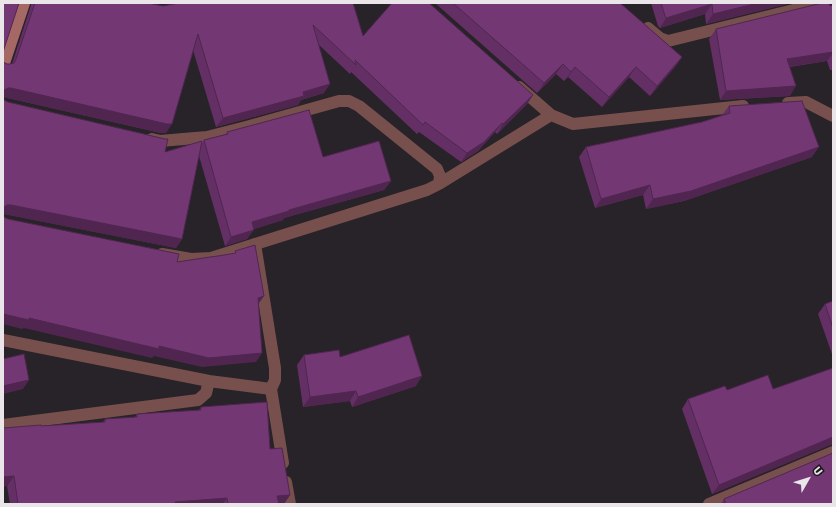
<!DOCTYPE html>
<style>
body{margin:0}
#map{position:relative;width:836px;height:507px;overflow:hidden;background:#282328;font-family:"Fira Sans",sans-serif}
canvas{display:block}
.frame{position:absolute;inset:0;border:4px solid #e9e5e9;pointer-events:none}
.north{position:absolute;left:788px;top:459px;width:40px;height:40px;-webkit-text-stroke:3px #1f191f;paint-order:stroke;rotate:51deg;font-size:11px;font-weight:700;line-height:16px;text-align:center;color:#e9e5e9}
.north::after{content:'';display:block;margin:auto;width:14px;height:18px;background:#e9e5e9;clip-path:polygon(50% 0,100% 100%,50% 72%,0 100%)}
</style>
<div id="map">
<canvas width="836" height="507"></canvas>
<div class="frame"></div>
<div class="north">U</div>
</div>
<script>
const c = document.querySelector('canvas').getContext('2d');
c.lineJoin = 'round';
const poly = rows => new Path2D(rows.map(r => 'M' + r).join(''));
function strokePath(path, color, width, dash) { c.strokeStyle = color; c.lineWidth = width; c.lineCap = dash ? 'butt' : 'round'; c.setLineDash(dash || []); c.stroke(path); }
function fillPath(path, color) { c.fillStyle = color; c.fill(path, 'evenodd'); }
strokePath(poly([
 [648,28,660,38,668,41,822,3],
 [519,87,551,115,573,124,743,106],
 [788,103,806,102,833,116],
 [152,139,160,141,207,137,246,127,339,101,349,101,359,106,437,169,440,176,439,184,427,190,211,258,191,259,162,254],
 [439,184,551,115],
 [3,340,209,381,271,389,275,380,275,368,255,244],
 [271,389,283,463],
 [3,425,198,400,206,393,209,381],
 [286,482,290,504],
 [709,504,833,452]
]), '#77504e', 12);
strokePath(poly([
 [3,66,24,3]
]), '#a66865', 12);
fillPath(poly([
 [31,3,148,3,163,6,353,3,363,36,533,95,527,104,497,134,495,132,478,151,461,162,419,132,417,134,351,72,350,74,319,45,324,93,301,100,298,105,216,127,193,50,166,133,161,133,3,97,3,61,3,62,7,64,12,64,31,5],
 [435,3,620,3,682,57,675,67,650,96,629,77,602,107,568,77,564,81,556,74,537,93],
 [651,3,791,3,706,24,705,14,660,28,658,26],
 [833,5,833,70,830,70,827,61,790,67,790,96,720,100,709,39,716,29],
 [4,100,8,102,165,152,202,143,204,140,226,134,227,132,323,157,391,181,384,190,284,218,283,220,253,229,247,239,225,246,199,156,182,239,176,248,4,214],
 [729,106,812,157,684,201,646,209,643,195,595,208,579,157,586,147,702,122,722,115],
 [833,301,833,357,818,314,825,304],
 [304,355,340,357,416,386,352,407,350,401,303,407,297,365],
 [773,389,830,445,712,494,682,409,688,399,727,390],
 [201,407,270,449,290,495,284,504,10,504,7,486,41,426,103,422,105,419,135,417,137,414,199,410],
 [724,499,833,504,721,504]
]), '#632f64');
fillPath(poly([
 [758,3,791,3,706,24,713,14],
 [712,4,705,14,660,28,666,18],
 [833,52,833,53,827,61,780,68,787,59],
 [682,57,675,67,650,96,657,86],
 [563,64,556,74,537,93,544,83],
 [575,67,568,77,564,81,571,72],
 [636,67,629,77,602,107,609,97],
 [330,84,324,93,301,100,298,105,216,127,223,118],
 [796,86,790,96,720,100,726,91],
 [8,88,11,88,172,124,166,133,161,133,3,97,3,91,4,90],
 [533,95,527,104,497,134,503,124],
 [502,123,495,132,478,151,461,162,467,153],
 [819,147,812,157,684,201,646,209,653,199],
 [391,181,384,190,284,218,283,220,246,232,252,222,289,210],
 [650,185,643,195,595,208,601,199],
 [7,205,11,205,182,239,176,248,3,214,3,208,4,207],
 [254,230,247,239,225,246,231,237],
 [264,296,257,306,258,298],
 [3,314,29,318,159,346,262,353,256,362,202,367,154,356,152,358,24,328,22,329,3,324],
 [422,376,416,386,352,407,358,397],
 [29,380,23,389,3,394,3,386],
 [356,391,350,401,303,407,310,397],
 [833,437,833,445,830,445,712,494,719,485],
 [14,476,7,486,3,487,3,477],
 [290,495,284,504,271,504,277,496],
 [227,498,223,504,174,504,175,502]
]), '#502651');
const building = poly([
 [3,3,19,3,3,52,3,3],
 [35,3,148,3,163,6,179,3,353,3,363,36,392,3,429,3,533,95,503,124,502,123,484,142,467,153,425,122,423,125,355,60,356,65,313,25,330,84,303,92,304,96,223,118,198,34,172,124,167,124,11,88,8,88,4,90,3,92,3,61,3,62,7,64,10,64,14,63,16,59,35,3],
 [453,3,620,3,682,57,657,86,636,67,609,97,575,67,571,72,563,64,544,83,453,3],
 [661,3,758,3,713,14,712,4,666,18,665,16,661,3],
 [822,3,829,3,830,6,833,5,833,52,787,59,796,86,726,91,716,29,822,3],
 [3,98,4,100,8,102,165,139,168,139,165,152,202,141,182,239,11,205,7,205,4,207,3,209,3,98],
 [802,101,819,147,691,191,653,199,650,185,601,199,586,147,702,122,730,113,729,106,802,101],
 [309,110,323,157,379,141,391,181,289,210,289,211,252,222,254,230,231,237,204,140,228,134,227,132,309,110],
 [3,215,4,217,8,219,179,254,177,262,210,257,218,256,236,253,235,251,255,245,264,296,258,298,262,353,209,358,159,346,159,349,29,318,29,320,3,314,3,215],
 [833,301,833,328,825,304,833,301],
 [409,335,422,376,358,397,356,391,310,397,304,355,339,350,340,357,409,335],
 [24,354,29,380,3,386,3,359,24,354],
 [833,368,833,437,719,485,688,399,725,386,727,390,768,375,773,389,833,368],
 [267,402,270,449,282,448,290,495,277,496,279,504,228,504,227,498,175,502,176,504,18,504,14,476,3,477,3,428,41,425,41,426,105,422,105,419,137,417,137,414,201,410,201,407,267,402],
 [833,453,833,504,726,504,724,499,833,453]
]);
fillPath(building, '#733774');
strokePath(building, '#502651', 1);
</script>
